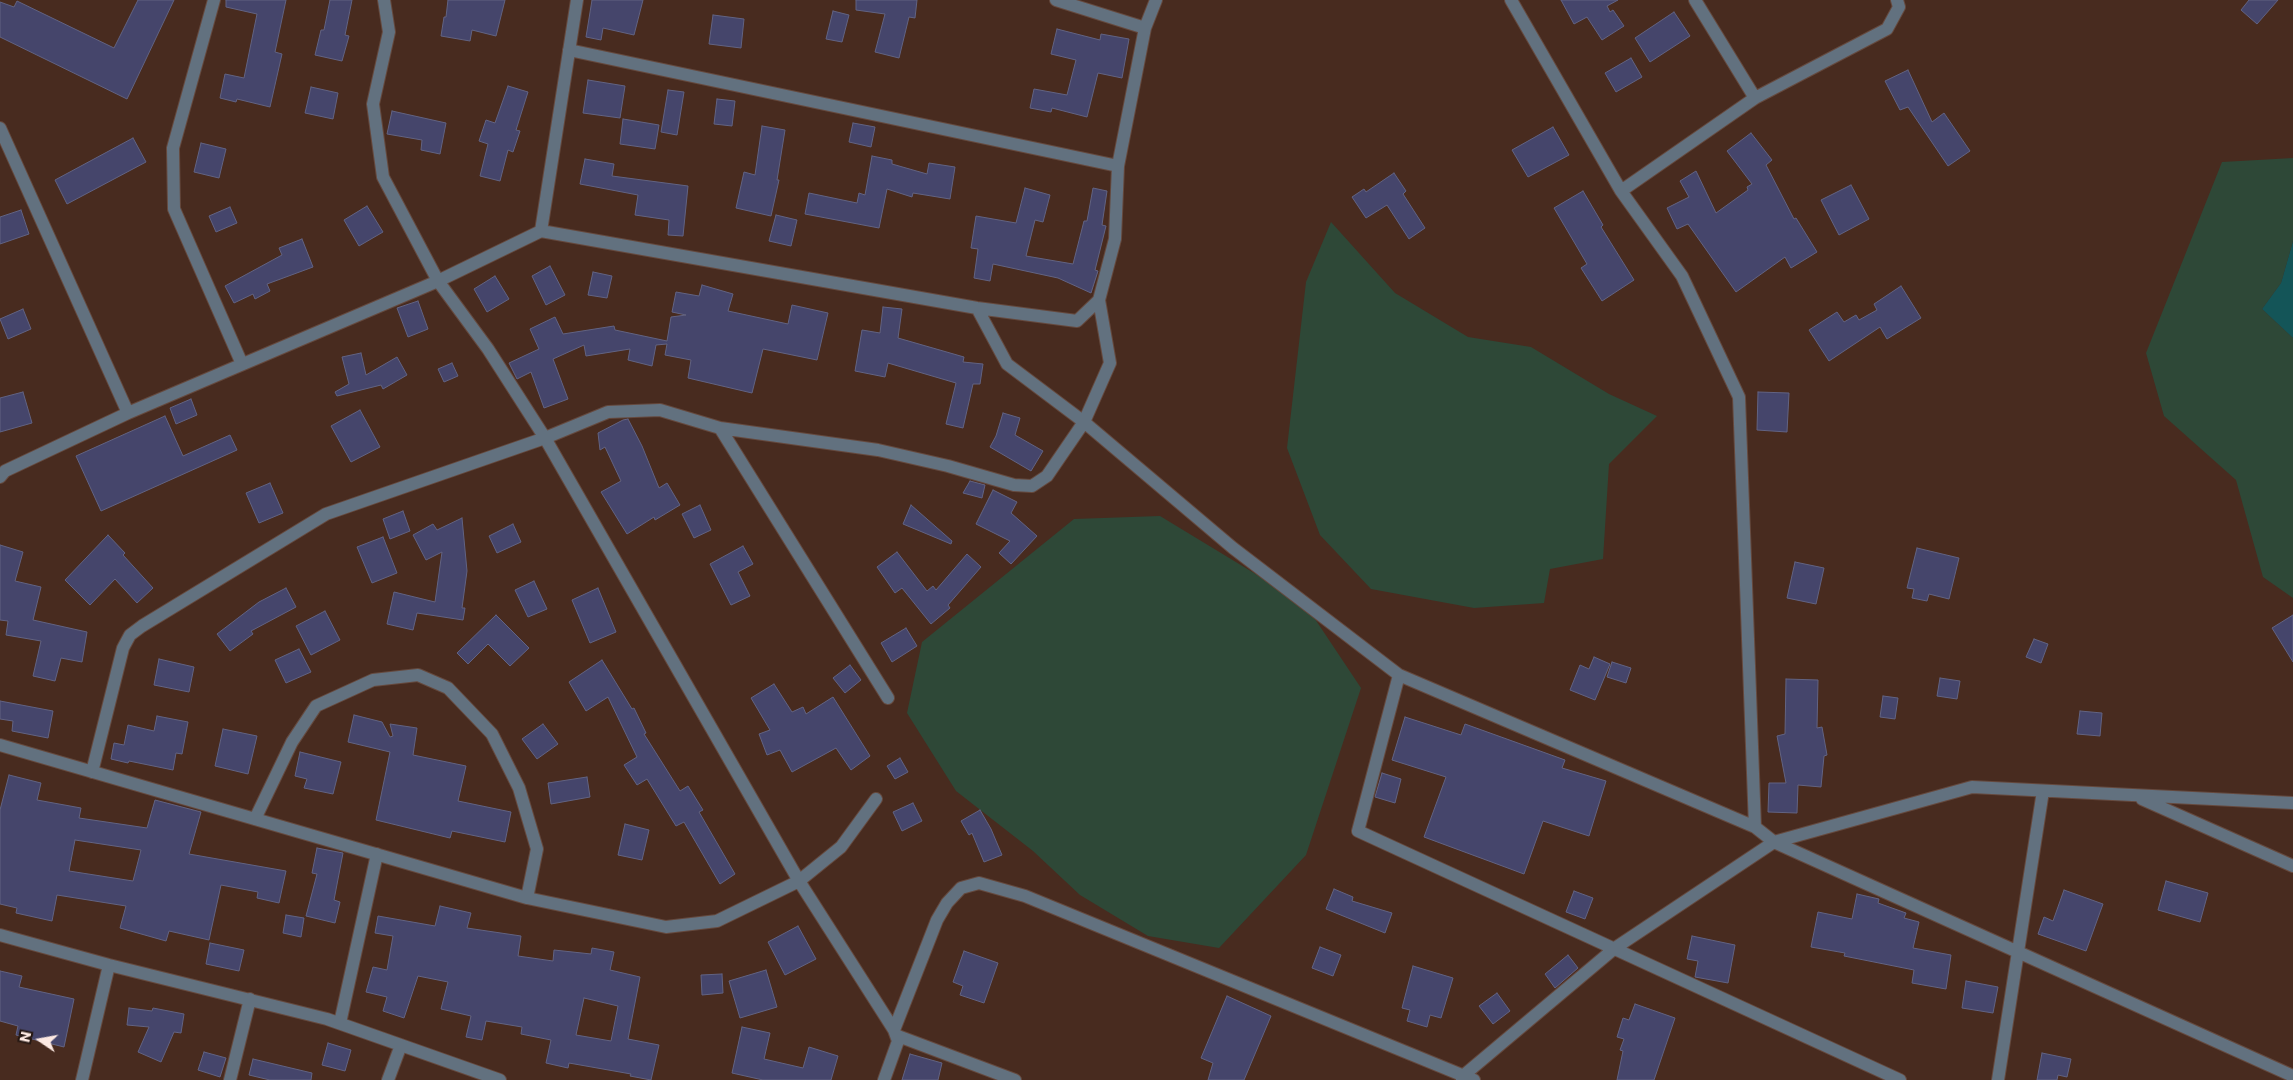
<!DOCTYPE html>
<style>
body{margin:0}
#map{position:relative;width:2293px;height:1080px;overflow:hidden;background:#482b1f;font-family:Poppins,sans-serif}
canvas{display:block}
.north{position:absolute;left:15px;top:1015px;width:50px;height:50px;-webkit-text-stroke:4px #251712;paint-order:stroke;rotate:282deg;font-size:14px;font-weight:700;line-height:20px;text-align:center;color:#fde9e2}
.north::after{content:'';display:block;margin:auto;width:18px;height:22px;background:#fde9e2;clip-path:polygon(50% 0,100% 100%,50% 72%,0 100%)}
</style>
<div id="map">
<canvas width="2293" height="1080"></canvas>
<div class="north">N</div>
</div>
<script>
const c = document.querySelector('canvas').getContext('2d');
c.lineJoin = 'round';
function fillPath(path, color) { c.fillStyle = color; c.fill(path, 'evenodd'); }
const poly = rows => new Path2D(rows.map(r => 'M' + r).join(''));
function strokePath(path, color, width, dash) { c.strokeStyle = color; c.lineWidth = width; c.lineCap = dash ? 'butt' : 'round'; c.setLineDash(dash || []); c.stroke(path); }
fillPath(poly([
 [2293,158,2293,241,2281,283,2262,309,2293,338,2293,598,2263,577,2236,480,2164,416,2146,353,2222,162],
 [1331,222,1395,293,1468,337,1531,347,1609,394,1657,416,1609,464,1603,559,1550,569,1544,603,1474,608,1371,589,1320,535,1287,448,1306,282],
 [1160,516,1305,604,1361,688,1306,855,1219,948,1148,936,1080,895,1033,851,956,791,907,713,922,642,1074,519]
]), '#2e4837');
fillPath(poly([
 [2293,241,2293,338,2262,309,2281,283]
]), '#145558');
const building = poly([
 [138,0,174,0,127,99,0,37,0,2,14,7,17,1,114,48,138,0],
 [226,0,286,0,275,52,282,54,270,107,237,99,236,102,220,98,225,74,244,78,257,14,226,7,226,0],
 [330,0,352,0,345,35,349,36,342,61,315,55,321,30,324,30,330,0],
 [448,0,505,0,496,36,472,30,470,41,441,36,444,17,446,17,448,0],
 [592,0,643,0,634,35,603,28,601,40,586,37,592,0],
 [856,0,917,0,915,18,909,17,899,58,875,52,885,14,856,10,856,0],
 [1561,0,1618,0,1607,6,1610,12,1613,10,1624,26,1602,40,1587,17,1574,24,1561,0],
 [2249,0,2278,0,2257,24,2241,10,2249,0],
 [833,11,849,15,842,42,826,39,833,11],
 [1674,12,1690,36,1650,62,1635,38,1674,12],
 [713,15,744,19,741,48,709,44,713,15],
 [1057,29,1100,40,1101,34,1129,39,1122,78,1098,73,1087,117,1052,108,1051,112,1030,108,1034,89,1067,95,1076,60,1051,54,1057,29],
 [1631,58,1642,77,1616,92,1605,73,1631,58],
 [1908,70,1932,122,1944,113,1970,151,1948,166,1908,107,1900,110,1885,81,1908,70],
 [588,80,625,86,620,118,583,113,588,80],
 [508,86,528,92,516,130,520,131,513,152,508,150,500,181,480,176,488,144,479,141,486,120,495,123,508,86],
 [311,87,338,93,333,119,305,113,311,87],
 [668,90,684,92,677,135,661,132,668,90],
 [717,99,735,101,732,126,714,124,717,99],
 [392,111,446,123,440,154,421,150,422,140,387,134,392,111],
 [623,119,659,125,655,149,620,144,623,119],
 [853,123,875,127,871,147,849,142,853,123],
 [762,126,785,130,777,180,779,180,771,216,736,208,744,172,755,175,762,126],
 [1553,127,1569,155,1528,177,1512,150,1553,127],
 [1751,133,1772,160,1766,165,1794,219,1796,218,1817,252,1791,268,1785,257,1736,292,1688,224,1677,229,1667,208,1689,197,1680,181,1696,171,1716,213,1748,190,1747,187,1752,184,1727,151,1751,133],
 [133,138,146,162,67,204,55,180,133,138],
 [201,143,226,149,219,178,194,172,201,143],
 [872,156,892,160,892,164,927,174,929,163,955,167,950,199,913,193,912,197,887,189,879,228,805,214,809,193,857,203,859,193,865,195,872,156],
 [585,159,614,164,612,176,688,186,683,236,668,235,669,220,635,215,638,195,580,184,585,159],
 [1394,173,1406,191,1403,194,1425,228,1409,239,1387,205,1366,218,1352,197,1364,189,1366,192,1394,173],
 [1851,185,1869,219,1839,235,1821,200,1851,185],
 [1025,188,1050,195,1043,222,1035,220,1026,256,1073,264,1084,221,1087,221,1093,188,1107,191,1102,225,1106,226,1095,270,1098,271,1091,293,1058,278,993,264,990,281,974,278,978,249,971,248,976,216,1016,223,1025,188],
 [1583,191,1603,225,1601,227,1634,280,1602,301,1581,268,1587,264,1554,208,1583,191],
 [367,206,383,232,359,246,344,220,367,206],
 [230,207,237,223,216,232,209,216,230,207],
 [21,210,29,234,0,244,0,217,21,210],
 [776,215,797,220,791,246,769,241,776,215],
 [302,239,313,267,267,284,270,291,255,299,253,294,234,303,225,286,282,255,279,248,302,239],
 [550,266,565,295,546,305,532,276,550,266],
 [593,272,612,276,607,298,588,295,593,272],
 [495,276,509,299,487,312,474,289,495,276],
 [702,285,733,294,728,311,788,324,792,305,828,313,817,360,763,349,752,393,688,378,691,360,665,355,667,344,656,345,652,366,628,360,630,349,586,356,584,345,553,359,568,399,544,408,531,372,517,379,509,363,539,349,530,329,555,317,563,334,614,326,615,330,667,341,671,317,686,315,672,312,676,292,699,296,702,285],
 [1901,286,1921,318,1887,339,1880,327,1829,361,1809,330,1837,312,1844,322,1856,315,1859,320,1877,310,1874,304,1901,286],
 [418,301,428,329,408,337,397,308,418,301],
 [883,307,902,309,898,338,964,357,963,362,983,364,980,384,973,384,963,428,946,424,956,383,888,363,885,377,855,371,862,330,880,333,883,307],
 [23,309,31,329,8,339,0,319,23,309],
 [361,353,366,375,397,357,407,375,383,389,381,385,337,396,335,392,349,384,342,357,361,353],
 [452,363,458,376,444,382,438,369,452,363],
 [23,392,32,423,0,432,0,398,23,392],
 [1758,392,1789,393,1787,432,1757,430,1758,392],
 [191,399,197,415,176,424,170,408,191,399],
 [360,410,380,447,351,462,331,426,360,410],
 [1003,413,1020,418,1015,435,1043,451,1031,471,990,447,996,436,1003,413],
 [165,416,183,456,230,435,237,450,101,511,76,456,165,416],
 [628,419,642,446,659,488,667,483,680,505,655,520,654,517,627,534,601,492,621,481,605,447,600,450,598,433,623,420,628,419],
 [970,481,985,485,982,498,963,493,970,481],
 [270,483,283,513,259,523,246,493,270,483],
 [993,490,1017,502,1011,513,1037,536,1011,564,999,553,1010,541,976,524,993,490],
 [700,505,711,530,694,538,682,514,700,505],
 [911,505,952,541,951,544,903,524,911,505],
 [403,511,410,531,390,539,383,519,403,511],
 [462,518,467,571,462,608,465,608,463,620,417,613,413,630,387,624,394,592,435,602,442,552,426,560,413,535,433,524,437,530,462,518],
 [513,524,521,542,497,553,489,536,513,524],
 [108,535,125,553,123,555,153,588,137,603,115,579,90,605,65,580,108,535],
 [383,537,397,573,372,583,357,547,383,537],
 [0,545,23,552,15,581,41,587,33,620,87,632,82,662,61,658,55,681,33,676,41,641,6,635,8,621,0,620,0,545],
 [743,546,753,564,738,572,750,596,731,605,710,564,743,546],
 [1917,548,1959,558,1949,599,1929,594,1927,601,1912,598,1914,589,1907,588,1917,548],
 [897,552,927,591,933,586,936,590,967,554,981,567,948,605,950,608,931,624,902,588,895,593,877,567,897,552],
 [1795,562,1824,568,1816,604,1787,598,1795,562],
 [534,581,547,609,528,617,515,590,534,581],
 [286,588,296,607,251,631,253,634,230,651,217,634,259,602,286,588],
 [598,588,616,632,590,643,572,600,598,588],
 [325,611,340,640,311,655,296,626,325,611],
 [496,615,529,648,510,666,488,644,468,664,457,653,496,615],
 [2293,615,2293,662,2272,628,2293,615],
 [906,628,917,646,892,662,881,643,906,628],
 [2034,639,2048,644,2041,663,2026,657,2034,639],
 [299,649,311,672,286,683,275,660,299,649],
 [1594,657,1610,664,1595,700,1570,690,1580,665,1589,669,1594,657],
 [159,659,194,667,189,692,154,685,159,659],
 [602,660,632,709,634,708,646,733,644,734,680,791,688,786,703,810,699,812,735,874,720,884,684,822,676,826,647,779,637,785,624,765,637,757,608,697,586,711,569,682,602,660],
 [1612,662,1631,668,1626,683,1607,677,1612,662],
 [850,665,861,680,845,693,833,678,850,665],
 [1940,678,1960,681,1957,699,1937,696,1940,678],
 [1786,679,1818,680,1817,728,1822,727,1827,755,1824,756,1821,787,1798,785,1797,813,1768,812,1769,783,1786,783,1777,736,1785,734,1786,679],
 [774,684,792,712,803,707,806,714,833,697,870,756,851,770,836,748,792,772,780,750,767,755,759,734,770,730,751,698,774,684],
 [1883,696,1898,698,1895,719,1880,717,1883,696],
 [0,701,53,711,48,738,12,731,13,721,0,719,0,701],
 [2080,711,2102,713,2100,736,2077,734,2080,711],
 [354,715,382,722,390,737,393,736,390,724,417,728,413,755,466,766,458,801,511,812,505,842,452,831,450,838,376,820,390,752,348,742,354,715],
 [157,716,188,722,182,754,176,753,173,770,129,761,128,763,111,759,114,743,124,745,128,725,154,731,157,716],
 [1405,717,1461,735,1465,724,1565,760,1562,768,1606,781,1589,836,1543,821,1524,874,1424,837,1446,777,1392,760,1405,717],
 [543,724,558,744,537,759,522,739,543,724],
 [223,729,257,736,248,774,215,766,223,729],
 [300,752,341,762,333,794,304,788,307,779,295,776,300,752],
 [900,758,908,772,895,779,887,766,900,758],
 [1382,773,1401,779,1395,803,1375,797,1382,773],
 [9,775,41,783,37,800,81,808,79,818,147,828,155,800,201,812,189,854,286,871,279,903,257,898,258,892,221,885,209,940,169,931,166,941,120,928,126,906,57,895,52,921,16,913,17,908,0,904,0,810,9,775],
 [75,840,141,850,133,881,69,871,75,840],
 [587,777,590,797,551,804,548,783,587,777],
 [913,803,922,821,902,831,893,812,913,803],
 [980,810,991,829,1002,855,984,862,972,833,969,835,961,821,980,810],
 [625,824,649,830,642,860,618,855,625,824],
 [317,848,343,853,334,900,340,902,335,923,306,916,317,874,312,873,317,848],
 [2166,881,2208,893,2200,922,2158,910,2166,881],
 [1334,889,1353,897,1352,901,1392,913,1385,933,1326,909,1334,889],
 [2064,890,2103,904,2086,951,2038,934,2044,917,2053,921,2064,890],
 [1574,891,1593,898,1585,919,1566,912,1574,891],
 [1857,894,1879,899,1878,903,1906,913,1904,918,1919,922,1913,948,1951,955,1946,989,1912,983,1914,970,1844,956,1845,953,1811,947,1818,912,1852,919,1857,894],
 [440,906,471,913,467,928,521,936,518,956,553,961,554,950,591,954,592,948,614,952,610,970,640,977,628,1039,659,1045,651,1080,630,1076,631,1074,569,1063,568,1068,546,1063,551,1040,521,1034,522,1027,486,1021,482,1040,466,1037,471,1016,441,1009,448,982,418,976,404,1018,383,1011,387,997,366,992,373,967,387,970,393,936,375,933,378,916,435,926,440,906],
 [584,998,618,1006,611,1041,576,1035,584,998],
 [286,915,304,918,301,937,283,933,286,915],
 [798,926,816,959,785,975,768,942,798,926],
 [1692,936,1735,945,1728,983,1695,977,1698,961,1687,959,1692,936],
 [210,943,244,950,239,971,206,964,210,943],
 [1320,947,1341,955,1333,976,1312,968,1320,947],
 [964,951,998,963,984,1003,960,995,963,986,953,982,964,951],
 [1568,955,1578,968,1555,988,1545,974,1568,955],
 [1413,966,1453,978,1441,1018,1430,1015,1427,1027,1407,1021,1410,1010,1402,1008,1413,966],
 [766,970,777,1007,740,1018,729,981,766,970],
 [0,971,22,976,19,987,74,999,64,1047,16,1035,18,1026,0,1021,0,971],
 [722,974,723,993,702,995,701,975,722,974],
 [1966,981,1998,987,1993,1013,1962,1008,1966,981],
 [1497,993,1510,1011,1493,1024,1479,1006,1497,993],
 [1227,996,1271,1016,1244,1080,1208,1080,1213,1063,1201,1058,1227,996],
 [1635,1004,1675,1018,1654,1080,1617,1080,1623,1051,1620,1050,1624,1039,1617,1037,1623,1018,1629,1020,1635,1004],
 [129,1008,152,1011,153,1008,184,1014,181,1033,174,1032,161,1062,138,1052,149,1027,127,1025,129,1008],
 [742,1027,770,1033,764,1059,803,1068,809,1047,838,1056,831,1080,763,1080,732,1073,742,1027],
 [328,1043,351,1050,345,1071,322,1065,328,1043],
 [204,1052,226,1058,220,1077,198,1070,204,1052],
 [2042,1053,2071,1059,2067,1077,2058,1075,2057,1080,2037,1080,2042,1053],
 [910,1054,942,1063,938,1080,902,1080,910,1054],
 [253,1059,312,1073,311,1080,270,1080,249,1075,253,1059]
]);
fillPath(building, '#45456b');
strokePath(building, '#626382', 1);
const street = poly([
 [214,0,173,148,174,209,242,364],
 [384,0,389,32,373,104,383,177,438,281,488,349,545,438,799,881,894,1030,898,1041,884,1080],
 [1056,0,1145,28],
 [1511,0,1621,191,1682,276,1739,397,1755,827],
 [1695,0,1755,98],
 [569,50,1118,166],
 [0,128,128,413],
 [1621,191,1755,98,1887,29,1899,7,1897,0],
 [541,231,577,0],
 [977,308,1007,364,1084,422,1110,363,1099,300],
 [720,428,888,698],
 [0,477,5,471,128,413,438,281,541,231,977,308,1077,321,1099,300,1115,239,1118,166,1145,28,1156,0],
 [1399,675,1358,831,1900,1080],
 [0,745,527,898,666,927,717,921,799,881,841,847,876,799],
 [92,772,123,648,130,635,142,626,326,514,545,438,608,412,660,410,720,428,878,450,948,466,1014,485,1032,486,1047,476,1084,422,1233,548,1399,675,1755,827,1774,842,2293,1076],
 [2142,799,2293,866],
 [255,819,292,742,316,706,373,680,418,675,448,688,492,734,519,788,537,849,527,898],
 [0,935,109,965,327,1019,500,1080],
 [340,1023,377,854],
 [894,1030,937,920,947,903,961,888,979,883,1025,896,1474,1080],
 [898,1036,1015,1080],
 [82,1080,109,965],
 [230,1080,250,999],
 [388,1080,401,1045],
 [1462,1080,1464,1075,1615,948,1774,842,1972,787,2293,803],
 [1998,1080,2043,791]
]);
strokePath(street, '#65493e', 14);
strokePath(street, '#62717f', 12);
</script>
